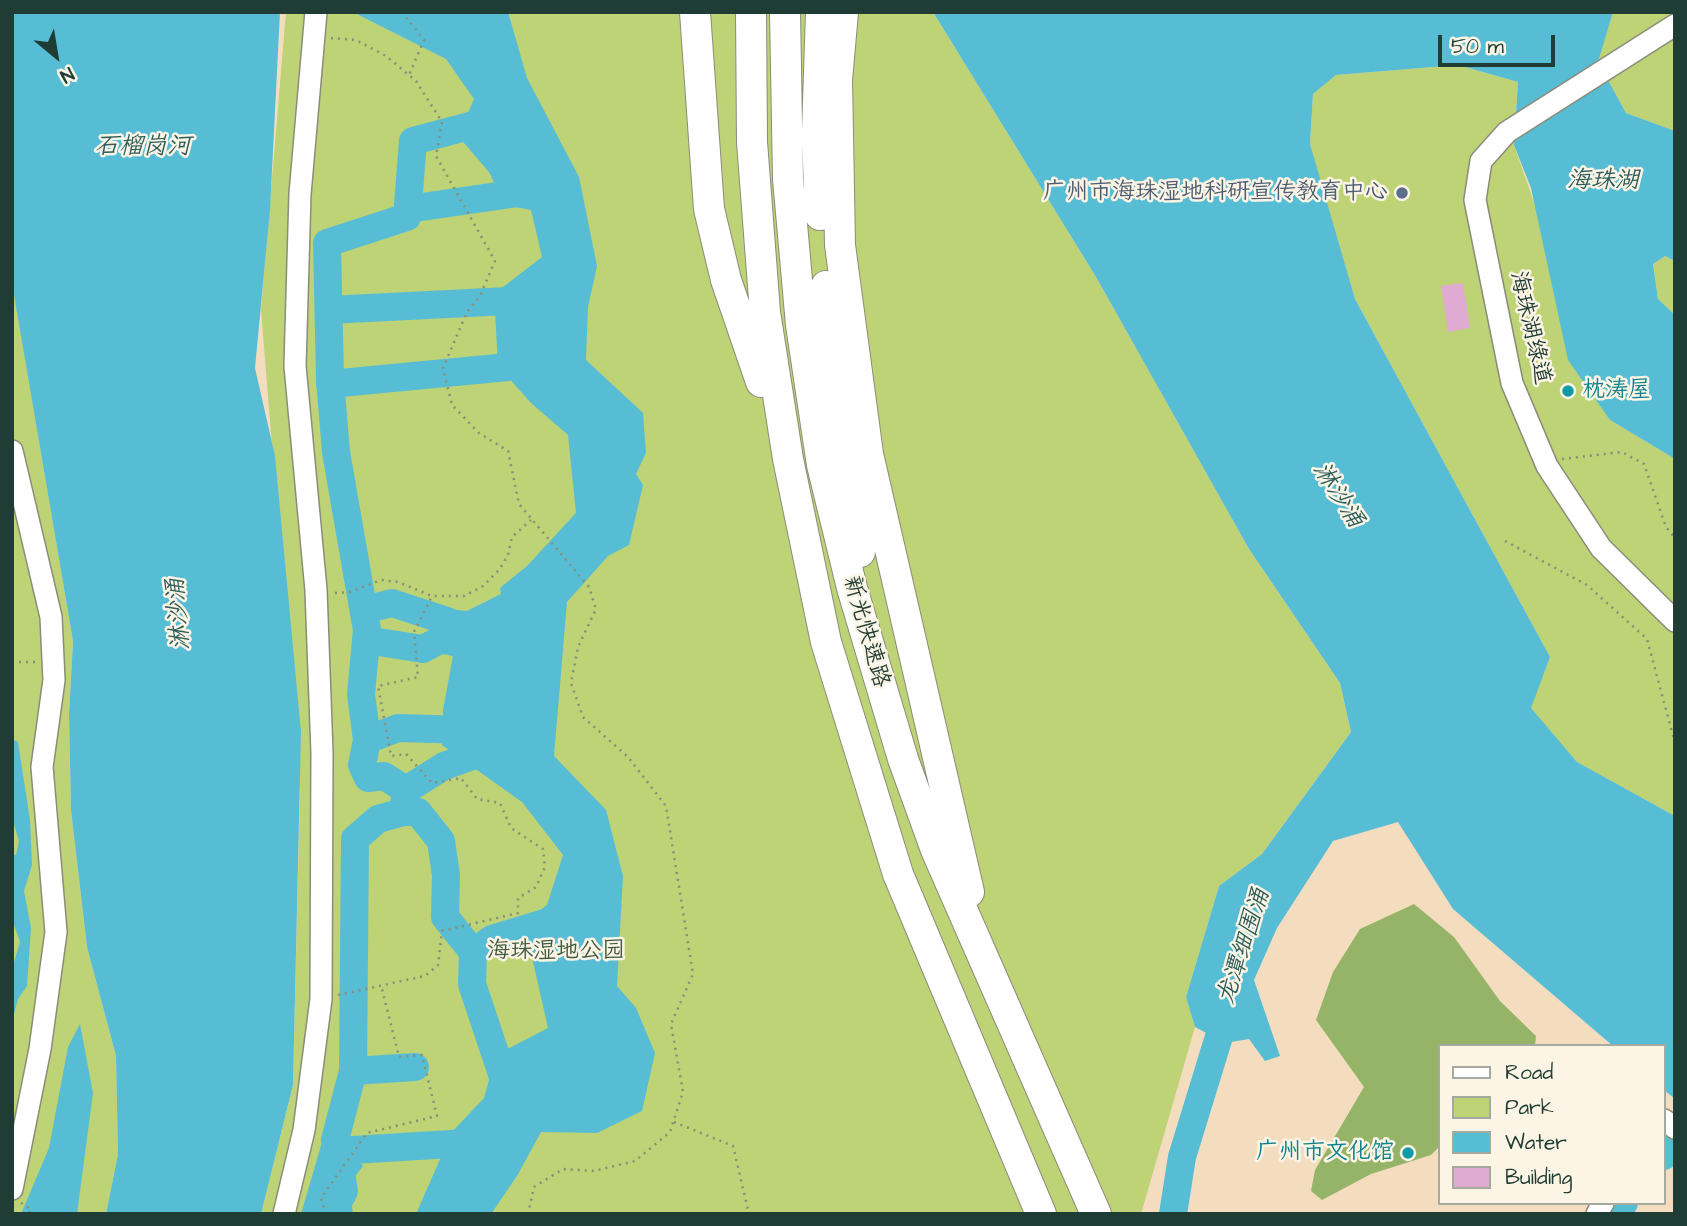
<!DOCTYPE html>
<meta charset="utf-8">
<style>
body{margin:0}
#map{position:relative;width:1687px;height:1226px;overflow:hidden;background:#f4ddbf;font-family:"Architects Daughter",sans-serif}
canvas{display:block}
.frame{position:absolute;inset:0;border:14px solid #1f3d34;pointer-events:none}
.legend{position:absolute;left:1438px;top:1044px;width:228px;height:161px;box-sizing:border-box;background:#fcf5e5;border:2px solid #a4ab9e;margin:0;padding:9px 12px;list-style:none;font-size:21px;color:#1f3d34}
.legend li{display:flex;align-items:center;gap:14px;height:35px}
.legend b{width:35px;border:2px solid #a4ab9e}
.north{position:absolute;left:21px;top:21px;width:70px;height:70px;-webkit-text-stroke:5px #fcf5e5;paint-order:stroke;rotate:150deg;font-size:19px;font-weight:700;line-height:28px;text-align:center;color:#1f3d34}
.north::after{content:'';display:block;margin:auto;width:24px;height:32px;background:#1f3d34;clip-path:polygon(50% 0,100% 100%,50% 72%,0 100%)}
.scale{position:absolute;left:1438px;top:35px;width:117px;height:32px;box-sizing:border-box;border:4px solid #1f3d34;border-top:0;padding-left:9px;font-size:21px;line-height:24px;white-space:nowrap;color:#1f3d34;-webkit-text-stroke:5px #fcf5e5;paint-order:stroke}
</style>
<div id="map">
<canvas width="1687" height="1226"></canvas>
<div class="frame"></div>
<ul class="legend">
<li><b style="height:9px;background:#fff"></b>Road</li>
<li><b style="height:19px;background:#bed276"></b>Park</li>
<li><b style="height:19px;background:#57bdd5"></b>Water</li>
<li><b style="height:19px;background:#e0abd3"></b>Building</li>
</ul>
<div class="north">N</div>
<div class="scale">50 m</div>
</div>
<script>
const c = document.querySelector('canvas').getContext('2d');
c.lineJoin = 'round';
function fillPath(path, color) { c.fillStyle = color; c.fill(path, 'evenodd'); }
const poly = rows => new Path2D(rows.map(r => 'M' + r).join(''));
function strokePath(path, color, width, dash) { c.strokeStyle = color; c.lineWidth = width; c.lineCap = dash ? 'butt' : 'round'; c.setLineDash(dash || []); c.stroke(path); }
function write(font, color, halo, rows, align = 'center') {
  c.font = font + ' "Architects Daughter","LXGW WenKai TC",sans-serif'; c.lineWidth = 5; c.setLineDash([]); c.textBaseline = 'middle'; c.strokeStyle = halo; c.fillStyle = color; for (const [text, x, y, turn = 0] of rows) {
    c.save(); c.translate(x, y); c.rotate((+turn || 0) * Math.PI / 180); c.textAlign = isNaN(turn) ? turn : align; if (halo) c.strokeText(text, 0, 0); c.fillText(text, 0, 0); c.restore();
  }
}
fillPath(poly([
 [286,12,933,12,1096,277,1249,549,1340,683,1351,732,1262,854,1219,886,1186,997,1195,1027,1141,1214,261,1214,293,1085,300,791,261,310],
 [1613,12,1675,12,1675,131,1626,113,1597,62],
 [1458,65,1518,82,1514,145,1610,420,1675,459,1675,816,1577,762,1530,708,1550,657,1355,299,1315,167,1310,144,1313,94,1336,75],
 [1665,256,1675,261,1675,315,1658,299,1653,264],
 [12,281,73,641,69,715,71,810,87,947,116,1056,118,1154,106,1214,12,1214]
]), '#bed276');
fillPath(poly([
 [1414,904,1454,937,1500,1001,1536,1036,1535,1046,1440,1046,1440,1146,1431,1155,1371,1174,1322,1200,1311,1191,1315,1170,1364,1087,1316,1020,1333,972,1360,929]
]), '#96b467');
fillPath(poly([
 [12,12,280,12,270,210,255,368,275,456,301,732,293,1085,261,1214,106,1214,118,1154,116,1056,87,947,71,810,69,715,73,641,12,283],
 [353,12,508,12,527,78,579,177,597,266,588,307,586,360,643,413,646,453,636,474,643,485,629,545,608,556,567,602,554,756,606,810,623,876,617,986,636,1008,655,1053,642,1111,597,1133,541,1132,517,1176,491,1214,416,1214,452,1132,484,1098,496,1055,548,1028,524,922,547,905,563,855,522,802,442,745,443,710,453,656,432,652,427,607,467,611,501,594,500,588,527,566,576,513,568,435,531,403,498,366,494,294,542,257,531,210,505,205,489,172,458,136,474,99,446,59],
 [933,12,1613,12,1598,62,1626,113,1675,131,1675,261,1665,256,1653,264,1658,299,1675,315,1675,459,1610,420,1568,360,1531,188,1514,145,1518,82,1458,65,1336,75,1313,94,1310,144,1355,299,1550,657,1531,708,1577,762,1675,816,1675,1099,1664,1090,1664,1046,1613,1046,1453,909,1398,822,1333,841,1277,928,1254,980,1280,1056,1265,1061,1249,1039,1225,1043,1195,1027,1186,997,1219,886,1262,854,1351,732,1340,683,1249,549,1096,277],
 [12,739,18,742,30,820,32,865,24,891,31,928,27,986,18,999,12,1022,12,969,20,942,12,919,12,854,16,855,19,841,12,818],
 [80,1024,93,1093,77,1214,21,1214,49,1148,68,1047],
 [327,1125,363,1166,349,1184,353,1214,301,1214]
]), '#57bdd5');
strokePath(poly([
 [408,209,525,192],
 [329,310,508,301],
 [330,384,508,367],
 [364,610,392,603,447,621],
 [366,640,423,649,462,628],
 [367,740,398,728,467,730],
 [406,790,444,766,484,752],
 [403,812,418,812,441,841,446,875,445,917,473,952,472,984,504,1080],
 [473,952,492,939,545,923],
 [353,1071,415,1067],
 [337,1151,467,1143],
 [1664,1156,1675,1146],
 [332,1214,344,1191,335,1140,353,1071,355,839,378,819,403,812,406,790,384,776,368,778,362,765,367,740,361,694,367,630,336,452,330,379,327,243,407,217,413,141,481,123],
 [1173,1214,1182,1157,1229,1004],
 [1615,1214,1624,1203]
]), '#57bdd5', 28);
fillPath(poly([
 [1463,283,1470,328,1448,332,1441,286]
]), '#e0abd3');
const minor = poly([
 [1675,25,1507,132,1481,161,1475,200,1512,383,1547,466,1601,548,1675,621],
 [12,451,51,617,54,680,42,767,56,932,40,1049,12,1189],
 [1664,1120,1675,1128],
 [284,1214,304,1130,321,999,322,753,316,590,295,366,300,194,316,12],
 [1597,1214,1603,1203]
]);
const highway = poly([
 [695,12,709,209,726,280,761,382],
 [751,12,752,142,765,312,788,459,826,642,898,874,1041,1214],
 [785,12,788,179,801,325,822,465,852,588,903,759,936,850,1096,1214],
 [843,12,837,80,840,245,868,454,969,892],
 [820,215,817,133,821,12],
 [826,286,860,552]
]);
strokePath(minor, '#8a8d7a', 24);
strokePath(highway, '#8a8d7a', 32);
strokePath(poly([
 [402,12,424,40,409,75],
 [331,38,356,40,386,56,416,81,442,122,436,156,495,261,480,296,467,312,443,368,452,405,479,433,508,451,519,504,589,587,596,609,578,647,571,683,583,717,628,757,666,806,693,974,671,1024,683,1092,670,1132,635,1161,594,1171,563,1169,534,1187,528,1214],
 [1562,459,1622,452,1644,464,1666,527,1675,538],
 [1505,541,1587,585,1647,639,1675,743],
 [335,593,350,592,381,580,398,582,432,596,464,596,483,586,499,570,508,555,512,537,531,520],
 [12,662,36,662],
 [338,995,425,976,438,965,442,931,518,913,518,898,536,887,545,867,543,849,511,828,500,803,477,799,461,778,432,783,406,754,391,756,378,686,418,677,414,632,432,596],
 [674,1122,733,1146,749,1214],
 [21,1203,31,1209,29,1214],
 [326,1214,321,1198,367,1133,437,1116,422,1055,399,1057,381,985]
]), '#8a8d7a', 2.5, [2, 5]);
strokePath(minor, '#fff', 21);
strokePath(highway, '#fff', 30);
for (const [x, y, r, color] of [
 [1402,193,7,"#5c6f8a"],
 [1568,391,7,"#0f9aa8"],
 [1408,1153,7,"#0f9aa8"]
]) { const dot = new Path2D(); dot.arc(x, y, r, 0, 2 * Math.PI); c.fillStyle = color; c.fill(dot); strokePath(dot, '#fcf5e5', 2.5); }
write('23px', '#4e5e75', '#fcf5e5', [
 ["广州市海珠湿地科研宣传教育中心",1388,193]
], 'right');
write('23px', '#1f3d34', '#fcf5e5', [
 ["海珠湖绿道",1529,328,77],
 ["新光快速路",865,632,74]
]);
write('23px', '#0d838f', '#fcf5e5', [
 ["枕涛屋",1582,391],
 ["广州市文化馆",1394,1153,"right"]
], 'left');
write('23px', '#3f5b41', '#fcf5e5', [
 ["海珠湿地公园",556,952]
]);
write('italic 24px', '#2d5d5c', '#fcf5e5', [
 ["石榴岗河",143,148],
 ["海珠湖",1603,182],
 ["淋沙涌",1337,496,57],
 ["淋沙涌",180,614,-95],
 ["龙潭细围涌",1245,947,-72]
]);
</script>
